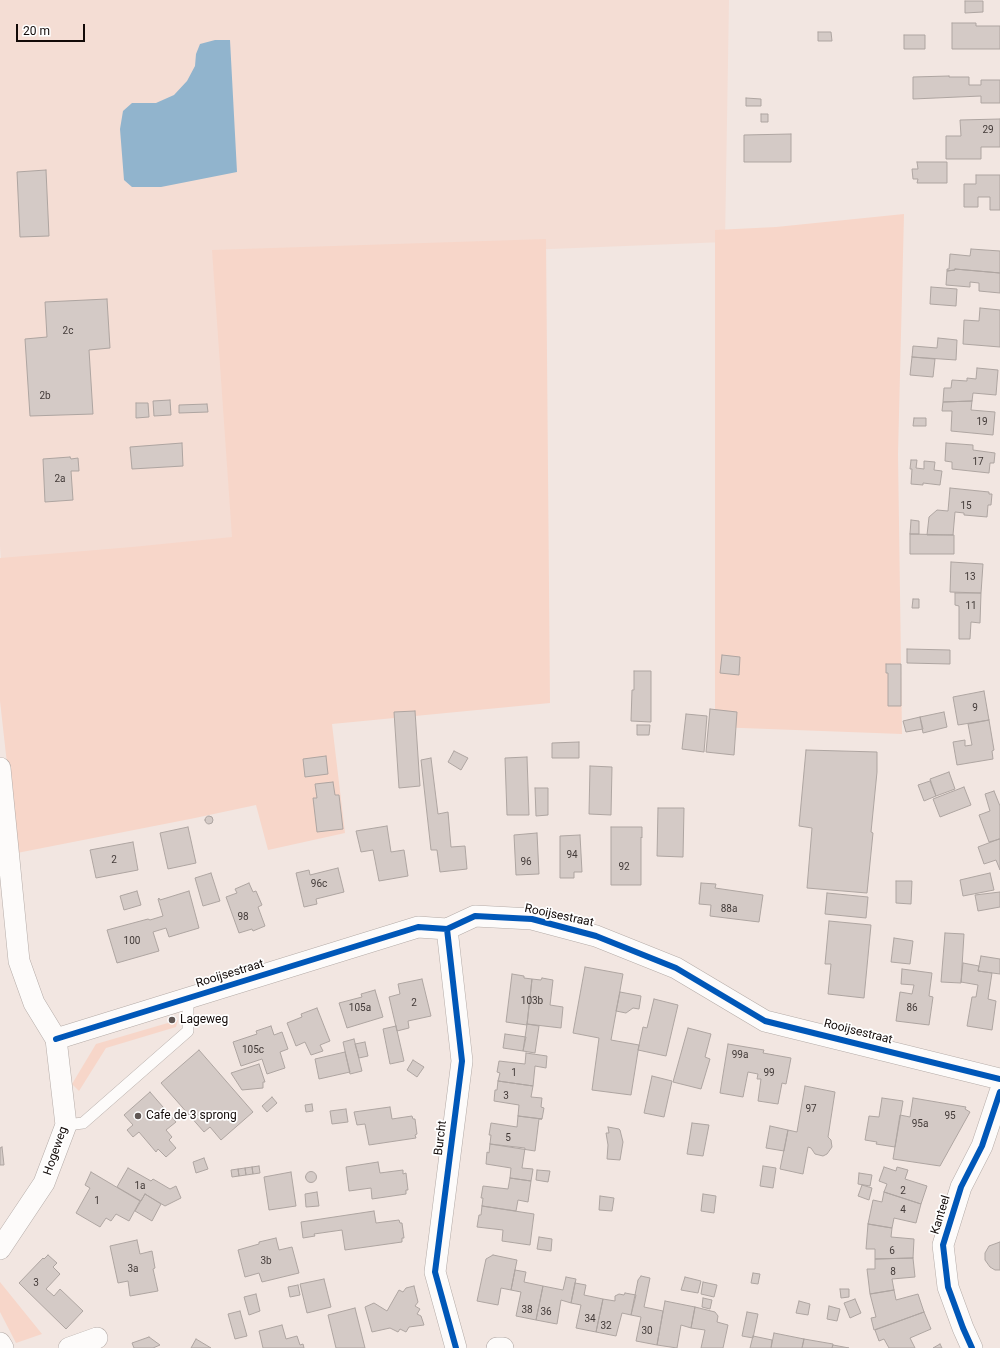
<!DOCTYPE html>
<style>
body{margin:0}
#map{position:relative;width:1000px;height:1348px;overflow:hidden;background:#f2e6e1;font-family:Roboto,sans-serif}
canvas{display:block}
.scale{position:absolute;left:16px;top:24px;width:69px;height:18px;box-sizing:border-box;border:2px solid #120a08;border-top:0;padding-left:5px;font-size:12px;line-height:14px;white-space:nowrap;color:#120a08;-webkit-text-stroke:3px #fff;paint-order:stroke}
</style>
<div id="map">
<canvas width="1000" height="1348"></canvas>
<div class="scale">20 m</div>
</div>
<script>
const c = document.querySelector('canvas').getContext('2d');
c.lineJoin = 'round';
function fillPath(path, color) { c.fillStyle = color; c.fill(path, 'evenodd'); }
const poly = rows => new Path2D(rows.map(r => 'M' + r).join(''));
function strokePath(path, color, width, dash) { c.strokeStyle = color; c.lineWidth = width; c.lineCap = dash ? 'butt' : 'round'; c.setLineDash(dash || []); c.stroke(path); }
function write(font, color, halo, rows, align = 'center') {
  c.font = font + ' Roboto,sans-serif'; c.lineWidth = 3.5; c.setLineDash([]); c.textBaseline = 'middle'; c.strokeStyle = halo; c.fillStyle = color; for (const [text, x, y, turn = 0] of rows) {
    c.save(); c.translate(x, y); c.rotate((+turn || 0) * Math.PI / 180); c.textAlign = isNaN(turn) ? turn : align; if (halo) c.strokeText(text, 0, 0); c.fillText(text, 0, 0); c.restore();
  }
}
fillPath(poly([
 [0,0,729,0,725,242,226,262,238,545,2,571,0,546]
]), '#f4ddd4');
fillPath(poly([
 [904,214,898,454,902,734,715,727,715,230,776,227],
 [546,239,550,703,332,724,345,833,268,850,256,805,195,818,17,853,0,701,0,558,132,547,232,537,212,250],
 [178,1020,176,1027,106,1048,79,1091,72,1084,96,1044],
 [0,1282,42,1334,16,1343,0,1312]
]), '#f7d6c9');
fillPath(poly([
 [215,40,230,40,237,172,161,187,132,187,124,180,120,129,123,111,132,103,156,103,174,95,187,81,195,66,196,54,200,44]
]), '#91b4cd');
const building = poly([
 [965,1,983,1,983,12,965,13,965,1],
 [952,23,976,23,976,26,1000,26,1000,49,952,49,952,23],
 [818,32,831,32,832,41,818,41,818,32],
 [904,35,925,35,925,49,904,49,904,35],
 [949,76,949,77,969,77,969,85,981,85,981,80,1000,80,1000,103,981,103,981,96,913,99,913,77,949,76],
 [746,98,761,99,761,106,746,106,746,98],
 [761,114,768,114,768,122,761,122,761,114],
 [1000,119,1000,147,981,147,981,159,946,159,946,136,961,136,960,120,1000,119],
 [791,134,791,162,744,162,744,135,791,134],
 [917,162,947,162,947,183,917,183,918,179,913,179,912,169,918,169,917,162],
 [46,170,49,236,20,237,17,172,46,170],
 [976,175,1000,175,1000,210,990,210,990,197,978,197,978,207,964,207,964,184,976,184,976,175],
 [971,249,1000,251,1000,273,955,269,955,270,947,271,947,269,949,269,950,254,970,256,971,249],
 [955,269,1000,273,1000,293,979,291,979,283,970,282,970,287,946,285,947,271,955,270,955,269],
 [931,287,957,289,956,306,930,304,931,287],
 [107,299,110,348,89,350,93,414,30,416,25,339,47,337,45,302,107,299],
 [980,308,1000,310,1000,347,963,344,964,320,979,321,980,308],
 [938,338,957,340,956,360,912,357,913,346,937,348,938,338],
 [912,357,935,359,933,377,910,375,912,357],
 [977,368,998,370,996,395,973,393,972,401,943,402,944,388,951,388,952,380,967,381,967,378,976,379,977,368],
 [170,400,171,415,154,416,153,401,170,400],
 [972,401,971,410,995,412,993,435,951,431,952,411,942,411,943,402,972,401],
 [136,403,148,403,149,417,136,418,136,403],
 [207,404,208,412,179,413,179,405,207,404],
 [914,418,926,418,926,426,913,426,914,418],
 [182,443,183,466,132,469,130,447,182,443],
 [946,443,973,445,973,450,995,453,994,463,990,463,989,473,952,469,952,462,945,461,946,443],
 [70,457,71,459,78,458,79,471,71,471,73,500,45,502,43,459,70,457],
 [911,460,917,460,916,468,924,469,924,461,935,462,934,470,942,471,940,485,923,483,923,485,911,484,912,469,910,469,911,460],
 [950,488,989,492,989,494,992,494,991,505,988,505,987,517,964,515,964,513,955,512,953,535,927,535,929,517,937,510,948,511,950,488],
 [911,520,919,521,919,534,910,534,911,520],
 [910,534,954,535,954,554,910,554,910,534],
 [951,562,983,564,981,593,950,592,951,562],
 [955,593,981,593,980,623,971,622,970,639,959,639,959,606,955,605,955,593],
 [913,599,919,599,919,608,912,608,913,599],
 [907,649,950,650,950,664,907,663,907,649],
 [722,655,740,657,739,675,720,673,722,655],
 [886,664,901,664,901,706,888,706,888,673,886,673,886,664],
 [634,671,651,671,651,722,631,721,632,690,634,690,634,671],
 [984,691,989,720,958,725,953,697,984,691],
 [710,709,737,712,734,755,706,752,710,709],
 [415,711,420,786,399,788,394,712,415,711],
 [944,712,947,727,923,733,920,717,944,712],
 [686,714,707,716,704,752,682,749,686,714],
 [920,717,923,729,906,732,903,721,920,717],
 [989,720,994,750,992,751,993,759,957,765,953,742,965,740,965,746,972,745,968,724,989,720],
 [637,725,650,725,649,735,637,735,637,725],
 [579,742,579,758,552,758,552,743,579,742],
 [806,750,877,752,877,772,871,832,873,833,867,893,807,888,812,828,799,826,806,750],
 [454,751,468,758,461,770,448,762,454,751],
 [326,756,328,774,305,777,303,759,326,756],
 [527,757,529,815,507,815,505,758,527,757],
 [431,758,438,814,448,812,451,847,465,846,467,869,440,872,437,850,431,850,421,760,431,758],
 [590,766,612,767,611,815,589,814,590,766],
 [949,772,955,789,936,796,930,779,949,772],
 [930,781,936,796,924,801,918,785,930,781],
 [333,782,335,795,339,795,343,829,317,832,313,798,317,798,315,784,333,782],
 [964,787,971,805,940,817,933,799,964,787],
 [535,788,548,788,548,815,536,816,535,788],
 [994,791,1000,806,1000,839,989,842,979,815,990,811,985,794,994,791],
 [658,808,684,808,683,857,657,856,658,808],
 '205 820a4 4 0 1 1 8 0a4 4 0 1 1-8 0Z',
 [387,826,391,852,404,850,408,876,379,881,373,850,361,852,356,831,387,826],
 [188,827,196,863,168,869,160,833,188,827],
 [611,827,642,827,642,838,641,837,641,885,611,885,611,827],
 [537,833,539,874,516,875,514,835,537,833],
 [580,835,582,872,574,872,574,878,560,878,560,836,580,835],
 [999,839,1000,839,1000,870,996,860,984,864,978,847,999,839],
 [133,842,138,870,96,878,90,850,133,842],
 [338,868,344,892,316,899,317,904,304,907,296,873,309,870,310,875,338,868],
 [211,873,220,901,203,906,195,878,211,873],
 [990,873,994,890,963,896,960,880,990,873],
 [896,881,912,881,911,904,896,903,896,881],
 [249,883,253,892,256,891,262,905,258,907,265,926,253,931,252,929,239,933,226,897,237,893,235,889,249,883],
 [701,883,716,884,715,888,763,895,759,922,710,916,711,905,699,904,701,883],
 [137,891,141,905,124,910,120,896,137,891],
 [189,891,199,928,169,937,166,928,153,932,159,951,117,963,107,930,148,919,150,920,163,916,158,899,159,898,160,900,189,891],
 [1000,892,1000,907,978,911,975,895,1000,892],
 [827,893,868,897,866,918,825,914,827,893],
 [829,921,871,925,864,998,828,994,831,964,825,964,829,921],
 [945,933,964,934,961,983,941,982,945,933],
 [894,938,913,941,910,964,891,962,894,938],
 [981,956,1000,959,1000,974,978,971,981,956],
 [963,963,979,966,978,971,992,973,988,999,996,1001,992,1030,967,1026,972,997,976,997,978,985,961,982,963,963],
 [585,967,623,974,611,1040,639,1045,631,1095,592,1090,599,1038,573,1033,585,967],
 [902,969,932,973,929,996,933,997,929,1025,896,1021,900,992,912,994,914,985,901,984,902,969],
 [512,974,524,976,524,978,532,979,527,1025,506,1022,512,974],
 [542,978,553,980,550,1005,563,1007,561,1028,527,1024,532,979,541,980,542,978],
 [422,979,431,1016,408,1021,409,1028,397,1031,389,997,400,994,398,984,422,979],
 [375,990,383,1017,347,1028,339,1003,362,997,361,994,375,990],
 [620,992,641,996,639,1009,633,1008,626,1013,616,1011,620,992],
 [654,999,678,1005,666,1056,638,1050,643,1027,647,1028,654,999],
 [317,1008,330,1041,320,1045,323,1051,311,1055,305,1042,296,1046,287,1023,302,1017,301,1014,317,1008],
 [527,1024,539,1026,535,1053,523,1051,527,1024],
 [271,1026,274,1035,282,1032,288,1049,280,1052,285,1068,267,1074,262,1059,241,1066,233,1042,257,1034,256,1031,271,1026],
 [396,1026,404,1061,390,1064,383,1029,396,1026],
 [688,1028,711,1034,705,1057,710,1059,701,1089,673,1082,688,1028],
 [505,1034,526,1037,523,1051,503,1048,505,1034],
 [354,1039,362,1071,350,1074,343,1042,354,1039],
 [365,1042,368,1056,359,1058,355,1044,365,1042],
 [728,1044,764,1050,763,1053,791,1058,786,1084,782,1083,778,1104,758,1101,761,1079,757,1079,758,1074,748,1072,743,1097,720,1093,728,1044],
 [199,1050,253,1112,221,1140,210,1127,204,1132,161,1083,199,1050],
 [345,1052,350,1072,319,1079,315,1059,345,1052],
 [526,1053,547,1056,546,1068,535,1066,533,1086,498,1081,500,1073,497,1072,499,1061,525,1064,526,1053],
 [413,1060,424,1067,417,1077,407,1070,413,1060],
 [259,1064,265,1082,263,1082,263,1088,242,1090,231,1073,259,1064],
 [652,1076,672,1081,664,1117,644,1113,652,1076],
 [498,1081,533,1086,531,1097,542,1098,541,1107,544,1108,542,1119,518,1116,519,1105,494,1101,495,1090,497,1090,498,1081],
 [805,1086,835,1092,828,1137,831,1140,832,1147,827,1154,823,1156,815,1154,811,1148,808,1147,803,1174,780,1169,788,1130,797,1132,805,1086],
 [150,1092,176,1122,166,1130,172,1137,169,1140,176,1148,166,1157,158,1149,156,1152,139,1132,133,1137,127,1130,133,1125,124,1115,150,1092],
 [272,1097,277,1103,267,1112,262,1106,272,1097],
 [882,1098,903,1101,895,1147,876,1144,877,1142,865,1140,869,1116,879,1117,882,1098],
 [913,1098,966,1107,965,1109,970,1112,940,1166,893,1159,900,1115,910,1117,913,1098],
 [312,1104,313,1111,306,1112,305,1105,312,1104],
 [390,1107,392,1119,412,1116,413,1119,415,1119,417,1134,415,1135,416,1138,369,1145,365,1124,357,1125,354,1112,390,1107],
 [346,1109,348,1122,332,1124,330,1111,346,1109],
 [518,1116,542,1119,539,1119,535,1151,490,1144,491,1135,489,1135,491,1123,517,1127,518,1116],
 [692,1123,709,1125,703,1156,687,1154,692,1123],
 [770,1126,788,1130,784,1151,766,1148,770,1126],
 [608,1127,619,1129,620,1130,623,1142,620,1160,607,1159,608,1145,606,1133,609,1133,608,1127],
 [490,1144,525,1148,522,1168,533,1169,531,1181,510,1178,511,1168,486,1164,487,1152,489,1153,490,1144],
 [2,1147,4,1165,0,1165,0,1148,2,1147],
 [204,1158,208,1169,196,1173,193,1162,204,1158],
 [378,1162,380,1173,403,1170,403,1174,406,1173,408,1190,406,1190,406,1194,372,1199,371,1188,349,1191,346,1167,378,1162],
 [259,1166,260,1173,253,1174,252,1167,259,1166],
 [763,1166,776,1168,773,1188,760,1186,763,1166],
 [252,1167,253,1174,246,1175,245,1168,252,1167],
 [884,1167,896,1171,897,1167,908,1170,905,1179,927,1186,921,1204,884,1192,887,1184,879,1181,884,1167],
 [128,1168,151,1181,153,1179,170,1189,176,1186,181,1198,165,1206,145,1194,141,1201,117,1187,128,1168],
 [245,1168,246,1175,239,1176,238,1169,245,1168],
 [238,1169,239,1176,232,1177,231,1170,238,1169],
 [537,1170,550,1171,548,1182,536,1180,537,1170],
 '305.5 1177a5.5 5.5 0 1 1 11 0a5.5 5.5 0 1 1-11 0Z',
 [91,1172,140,1201,129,1221,116,1214,111,1221,106,1218,100,1227,76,1213,90,1188,85,1185,91,1172],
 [291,1172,296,1206,269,1210,264,1177,291,1172],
 [859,1173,872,1175,870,1186,858,1184,859,1173],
 [510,1178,531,1181,528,1202,518,1200,516,1211,482,1206,483,1198,481,1198,483,1186,508,1189,510,1178],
 [862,1185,872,1188,869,1200,858,1196,862,1185],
 [317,1192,319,1206,306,1207,305,1194,317,1192],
 [884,1192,921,1204,916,1223,894,1218,892,1228,868,1224,873,1200,882,1202,884,1192],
 [145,1194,161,1204,152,1221,135,1211,145,1194],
 [703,1194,716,1196,714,1213,701,1211,703,1194],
 [600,1196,614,1198,612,1211,599,1210,600,1196],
 [482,1206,534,1214,530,1245,502,1241,503,1230,477,1227,479,1215,481,1215,482,1206],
 [374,1211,376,1223,399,1220,400,1223,402,1223,404,1238,402,1238,402,1242,345,1250,342,1230,314,1234,315,1236,303,1238,301,1222,374,1211],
 [868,1224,892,1228,891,1237,914,1239,913,1258,875,1259,875,1249,866,1249,868,1224],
 [539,1237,552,1239,551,1251,537,1249,539,1237],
 [276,1238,279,1250,292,1247,299,1273,262,1282,259,1273,245,1277,238,1250,259,1244,259,1242,276,1238],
 [137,1240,140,1254,152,1251,155,1268,153,1269,158,1291,130,1296,128,1281,118,1283,110,1246,137,1240],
 [1000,1242,1000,1270,995,1270,990,1267,985,1260,985,1253,989,1246,1000,1242],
 [48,1255,57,1263,53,1267,60,1274,46,1289,54,1296,60,1289,83,1311,66,1329,19,1283,43,1258,44,1259,48,1255],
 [493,1255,517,1260,511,1290,501,1288,498,1305,477,1301,486,1259,493,1255],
 [913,1258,915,1277,892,1279,894,1290,870,1294,867,1269,875,1269,875,1259,913,1258],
 [515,1270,526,1272,524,1282,543,1286,536,1320,516,1316,521,1292,511,1290,515,1270],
 [753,1273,760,1274,758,1284,751,1283,753,1273],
 [641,1276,650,1278,644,1307,663,1311,657,1345,636,1341,641,1317,631,1315,638,1280,641,1276],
 [566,1277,576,1279,571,1303,561,1300,557,1324,536,1320,543,1286,563,1290,566,1277],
 [685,1277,701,1281,698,1293,681,1290,685,1277],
 [324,1279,331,1307,307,1313,300,1284,324,1279],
 [703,1282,717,1285,714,1297,701,1294,703,1282],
 [575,1283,586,1285,584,1295,603,1299,596,1332,576,1328,581,1305,571,1303,575,1283],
 [298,1285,300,1295,290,1297,288,1287,298,1285],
 [414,1286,418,1302,415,1306,420,1309,417,1314,421,1316,424,1325,409,1327,406,1332,400,1329,398,1332,390,1328,372,1332,365,1307,374,1303,387,1311,399,1290,403,1292,406,1288,414,1286],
 [840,1289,849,1289,849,1297,841,1298,840,1289],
 [894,1290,896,1300,918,1294,924,1312,874,1330,871,1318,876,1317,870,1294,894,1290],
 [625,1293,636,1295,631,1315,622,1313,616,1336,596,1332,603,1299,615,1301,615,1296,619,1294,624,1295,625,1293],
 [256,1294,260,1311,249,1315,244,1297,256,1294],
 [703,1298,712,1300,710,1309,702,1307,703,1298],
 [855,1299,861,1313,850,1318,844,1303,855,1299],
 [665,1301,695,1307,691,1328,681,1325,677,1348,657,1345,665,1301],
 [799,1301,810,1304,808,1315,796,1313,799,1301],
 [829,1306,840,1309,837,1321,827,1319,829,1306],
 [695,1307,715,1312,718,1316,717,1322,728,1325,723,1348,701,1348,705,1330,691,1328,695,1307],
 [355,1308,365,1348,336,1348,328,1315,355,1308],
 [240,1311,247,1336,235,1339,228,1314,240,1311],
 [747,1312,758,1314,753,1338,742,1336,747,1312],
 [924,1312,931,1329,910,1338,915,1348,889,1348,884,1339,879,1341,875,1330,924,1312],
 [282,1325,286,1339,297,1336,300,1345,303,1344,304,1348,263,1348,259,1331,282,1325],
 [774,1333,804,1339,802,1348,771,1348,774,1333],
 [753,1336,772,1340,771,1348,750,1348,753,1336],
 [149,1337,160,1345,153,1348,134,1348,132,1343,149,1337],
 [196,1339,211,1348,191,1348,196,1339],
 [804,1339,833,1344,832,1348,802,1348,804,1339],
 [940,1344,942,1348,933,1348,940,1344],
 [833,1345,849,1348,832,1348,833,1345]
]);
fillPath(building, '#d4cac6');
strokePath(building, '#aea5a1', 1);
const service = poly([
 [66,1125,83,1123,188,1031,188,998]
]);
const minor = poly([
 [0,768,19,961,34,1003,56,1039,66,1125,44,1183,0,1249],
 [447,929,462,1061,435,1272,456,1348],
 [56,1039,418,927,447,929,475,916,532,919,596,936,676,968,765,1021,1000,1079],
 [0,1343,3,1348],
 [69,1348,97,1338],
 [497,1348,503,1348],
 [972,1348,963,1328,948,1287,943,1245,961,1187,982,1146,1000,1092]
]);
strokePath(service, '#b4aba7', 12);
strokePath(minor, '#b4aba7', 22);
strokePath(service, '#fdfbfa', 11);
strokePath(minor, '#fdfbfa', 21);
strokePath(poly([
 [447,929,462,1061,435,1272,456,1348],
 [56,1039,418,927,447,929,475,916,532,919,596,936,676,968,765,1021,1000,1079],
 [972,1348,963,1328,948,1287,943,1245,961,1187,982,1146,1000,1092]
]), '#0057b8', 6);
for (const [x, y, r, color] of [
 [172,1020,4,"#605754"],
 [138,1116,4,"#605754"]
]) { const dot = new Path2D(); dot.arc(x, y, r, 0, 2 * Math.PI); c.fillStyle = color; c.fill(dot); strokePath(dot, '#fff', 1.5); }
write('10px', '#423a38', null, [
 ["29",988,130],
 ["2c",68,331],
 ["2b",45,396],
 ["19",982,422],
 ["17",978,462],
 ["2a",60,479],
 ["15",966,506],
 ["13",970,577],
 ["11",971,606],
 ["9",975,708],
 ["94",572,855],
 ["2",114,860],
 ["96",526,862],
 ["92",624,867],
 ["96c",319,884],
 ["88a",729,909],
 ["98",243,917],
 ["100",132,941],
 ["103b",532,1001],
 ["2",414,1003],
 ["105a",360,1008],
 ["86",912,1008],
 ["105c",253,1050],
 ["99a",740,1055],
 ["1",514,1073],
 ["99",769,1073],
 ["3",506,1096],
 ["97",811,1109],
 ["95",950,1116],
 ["95a",920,1124],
 ["5",508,1138],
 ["1a",140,1186],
 ["2",903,1191],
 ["1",97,1201],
 ["4",903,1210],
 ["6",892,1251],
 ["3b",266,1261],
 ["3a",133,1269],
 ["8",893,1272],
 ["3",36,1283],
 ["38",527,1310],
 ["36",546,1312],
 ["34",590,1319],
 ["32",606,1326],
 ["30",647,1331]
]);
write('12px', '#120a08', '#fff', [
 ["Rooijsestraat",559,916,12],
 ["Rooijsestraat",230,974,-17],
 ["Rooijsestraat",858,1032,14],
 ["Burcht",441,1138,-83],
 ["Hogeweg",56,1151,-71],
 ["Kanteel",941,1215,-73]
]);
write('12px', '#120a08', '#fff', [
 ["Lageweg",180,1020],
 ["Cafe de 3 sprong",146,1116]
], 'left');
</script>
